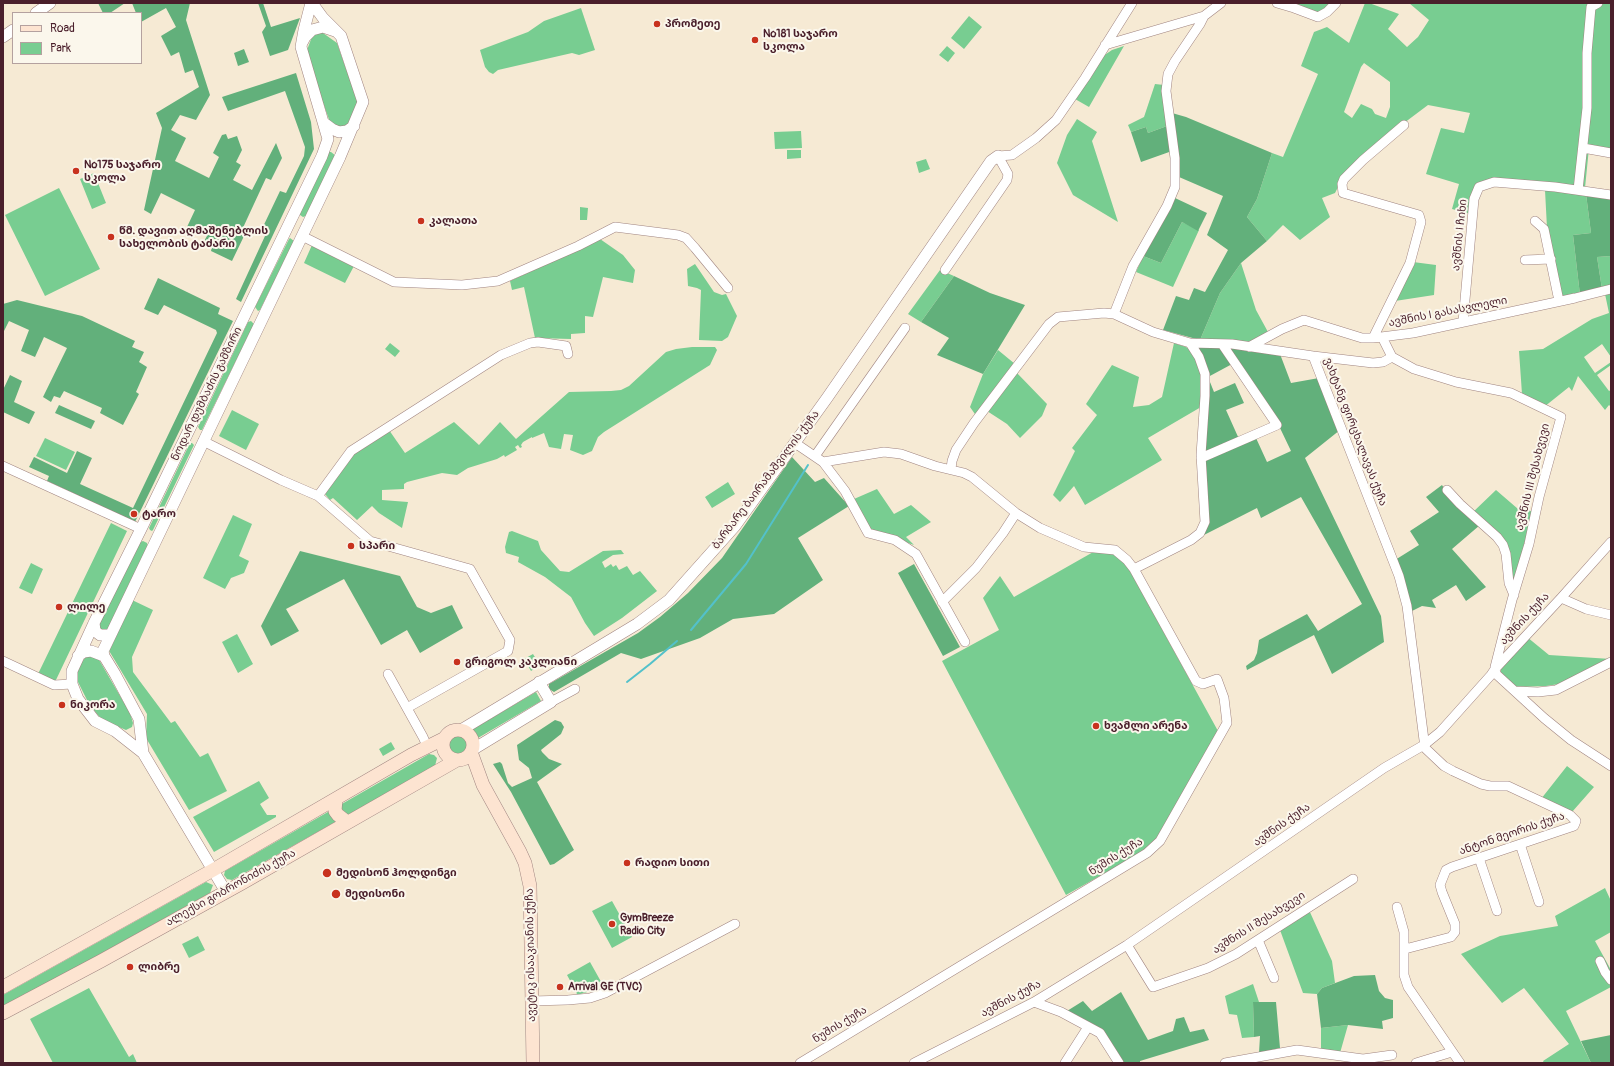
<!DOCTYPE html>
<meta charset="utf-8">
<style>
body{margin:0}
#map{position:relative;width:1614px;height:1066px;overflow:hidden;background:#f6ead4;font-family:Pangolin,sans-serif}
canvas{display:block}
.frame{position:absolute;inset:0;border:4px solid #4a1f2b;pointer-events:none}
.legend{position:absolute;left:12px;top:12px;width:130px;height:52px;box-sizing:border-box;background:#fbf7ec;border:1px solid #b4a19f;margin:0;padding:5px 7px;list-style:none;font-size:12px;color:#4a1f2b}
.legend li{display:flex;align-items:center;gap:8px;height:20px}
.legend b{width:20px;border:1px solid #b4a19f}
</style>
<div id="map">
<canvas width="1614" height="1066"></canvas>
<div class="frame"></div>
<ul class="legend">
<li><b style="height:5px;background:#fde4d1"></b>Road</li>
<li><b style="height:11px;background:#78cd91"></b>Park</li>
</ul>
</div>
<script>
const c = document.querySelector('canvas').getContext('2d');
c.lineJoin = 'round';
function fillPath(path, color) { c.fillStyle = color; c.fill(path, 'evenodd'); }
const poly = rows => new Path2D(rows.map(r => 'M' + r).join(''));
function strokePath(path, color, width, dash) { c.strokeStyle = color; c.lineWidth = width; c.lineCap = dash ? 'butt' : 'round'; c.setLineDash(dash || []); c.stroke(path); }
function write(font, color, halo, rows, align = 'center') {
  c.font = font + ' Pangolin,"Noto Sans Georgian",sans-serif'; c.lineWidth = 4; c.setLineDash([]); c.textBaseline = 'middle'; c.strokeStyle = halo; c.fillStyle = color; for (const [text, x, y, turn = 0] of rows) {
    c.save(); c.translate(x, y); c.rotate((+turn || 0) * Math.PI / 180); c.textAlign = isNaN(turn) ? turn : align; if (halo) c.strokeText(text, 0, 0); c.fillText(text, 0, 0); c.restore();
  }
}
fillPath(poly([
 [1295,3,1333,3,1316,14,1294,5],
 [1365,3,1369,3,1399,14,1388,29,1407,47,1418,37,1429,20,1409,3,1611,3,1611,151,1589,148,1585,188,1477,185,1471,214,1452,209,1459,184,1426,174,1441,128,1464,133,1470,113,1428,105,1388,135,1341,181,1335,193,1322,198,1330,217,1300,240,1283,225,1267,241,1247,217,1257,199,1272,153,1283,157,1318,74,1301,66,1314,32,1327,27,1349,43],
 [1364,63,1390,82,1390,107,1386,118,1375,114,1372,109,1361,104,1352,118,1344,112,1361,67],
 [581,8,595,50,579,55,572,53,498,70,493,74,489,72,485,67,480,50,528,32,544,21],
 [969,16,982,27,964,49,951,38],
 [317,32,323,33,337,43,357,100,357,111,347,128,331,125,307,58,307,50,313,34],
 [947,46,955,53,948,62,939,55],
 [1124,46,1089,107,1075,99,1103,56,1112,50],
 [1155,84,1164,85,1167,126,1148,133,1146,127,1131,132,1128,125,1144,117],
 [1077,119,1097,132,1092,141,1118,222,1073,195,1057,163,1067,135],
 [801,131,802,148,775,149,774,132],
 [787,150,801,150,801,158,787,159],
 [328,152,331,152,336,156,306,216,303,217,300,215,299,212],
 [926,159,930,169,919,173,916,162],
 [94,173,106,203,92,209,80,179],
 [59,188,100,269,45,296,5,215],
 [1545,190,1586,194,1591,233,1573,235,1580,295,1561,298,1547,228],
 [580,207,588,208,587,220,580,220],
 [1182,222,1199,230,1173,287,1136,272,1143,256,1161,263],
 [290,238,294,241,260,310,258,311,255,307,289,239],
 [600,239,623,255,635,270,633,283,603,277,593,317,585,316,585,333,571,334,571,339,535,338,524,287,512,290,510,281],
 [312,245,354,266,345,283,304,263],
 [1611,256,1611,287,1602,289,1597,257],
 [1413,262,1436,265,1434,295,1395,301],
 [1241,263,1256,310,1268,332,1246,344,1200,340,1220,293],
 [695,264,714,292,722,295,726,294,737,316,728,337,722,341,699,340,701,290,697,288,688,286,687,269],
 [940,270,954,276,921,322,908,314],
 [1611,292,1611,357,1602,344,1584,357,1595,373,1611,362,1611,365,1597,375,1609,391,1611,390,1611,407,1609,405,1605,410,1578,376,1572,391,1569,387,1544,407,1522,394,1519,351,1543,349,1592,319,1609,313,1605,294],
 [251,321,254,324,202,430,200,430,198,427,248,322],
 [390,343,400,351,395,357,385,349],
 [1174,343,1186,347,1193,352,1203,374,1201,407,1148,438,1162,460,1085,505,1074,486,1060,502,1053,495,1075,451,1072,448,1097,415,1086,404,1112,365,1139,377,1133,407,1149,405,1162,397],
 [692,347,715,347,717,350,710,365,604,432,598,437,592,451,583,455,570,450,573,435,564,434,561,449,549,447,544,433,532,438,532,437,523,442,521,445,522,447,520,448,518,445,515,447,517,450,505,457,504,455,497,459,468,468,457,475,442,473,407,482,404,484,404,489,382,490,382,500,408,502,402,528,379,513,372,506,357,520,333,498,330,500,325,494,347,459,389,430,405,453,454,422,479,445,500,422,516,439,569,392,611,391,621,390,629,386,666,352,676,349],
 [998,350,1015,364,977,417,970,407,983,374],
 [1016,372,1047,404,1042,416,1020,438,1007,424,987,411],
 [232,410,259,424,246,450,219,436],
 [45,438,75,452,66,470,36,456],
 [190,443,192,443,194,445,153,530,152,531,150,530,149,528],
 [728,482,735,494,712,508,705,497],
 [877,489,894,514,911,505,931,522,906,537,914,545,871,530,854,499],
 [1496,490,1525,515,1529,510,1534,513,1514,589,1508,553,1472,513],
 [233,515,252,524,239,556,249,561,244,573,231,578,225,589,203,578],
 [111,523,127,531,55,682,38,674],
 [512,531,538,541,541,550,560,571,569,572,603,551,621,550,624,554,613,555,602,562,605,568,611,564,613,567,616,565,619,570,627,566,633,575,640,571,657,591,622,618,594,636,585,623,571,597,545,577,518,562,519,557,506,553,505,547,509,532],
 [143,541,147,543,148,547,109,629,105,632,100,631,99,623,138,543],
 [1095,551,1111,553,1124,560,1218,731,1154,844,1139,854,1066,895,942,661,999,630,983,598,1000,576,1014,597],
 [31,563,43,569,32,594,19,588],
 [132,600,153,610,132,657,133,672,171,723,175,721,200,757,208,753,227,791,189,810,146,738,147,714,108,649],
 [237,634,253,664,238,673,222,642],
 [1527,637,1549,655,1611,659,1559,684,1546,686,1515,687,1501,673,1501,668],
 [533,654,540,665,531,671,524,659],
 [93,655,98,658,130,713,133,723,132,727,126,730,102,720,89,704,78,682,77,671,80,664,86,657],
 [536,692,541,701,478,738,474,737,472,734,473,729],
 '449 745a9 9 0 1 1 18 0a9 9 0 1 1-18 0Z',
 [391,742,395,749,383,756,379,749],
 [429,754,434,755,437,758,435,766,232,880,227,879,224,875,225,871],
 [1567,766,1594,787,1572,812,1541,799],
 [259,781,269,798,260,804,267,815,276,815,276,817,214,852,193,817],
 [206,882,213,885,210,893,3,1008,3,995],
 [1605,888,1611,901,1611,932,1595,941,1611,970,1611,987,1566,1011,1591,1063,1544,1063,1543,1061,1569,1044,1524,988,1502,1003,1461,954,1500,936,1558,926,1555,916],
 [612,901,632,937,612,948,592,911],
 [1309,910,1332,961,1335,983,1322,988,1317,994,1303,993,1280,930],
 [198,936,205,950,189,958,182,944],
 [590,962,604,987,577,995,575,985,573,986,567,975],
 [1253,984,1259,1002,1253,1002,1254,1037,1242,1038,1237,1015,1229,1014,1225,996],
 [89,988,129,1057,133,1054,137,1063,53,1063,30,1019],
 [1348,1025,1340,1053,1321,1050,1321,1028]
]), '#78cd91');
fillPath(poly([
 [98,3,125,3,110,13,103,13],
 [132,3,190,3,186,20,210,95,196,120,180,115,171,130,186,138,175,161,209,178,219,157,213,153,222,135,226,134,228,139,237,136,242,150,236,162,241,165,233,180,252,190,276,143,282,158,271,180,266,178,241,232,245,234,232,261,211,251,212,247,203,243,207,236,187,227,195,210,161,193,151,214,144,210,162,128,156,113,199,87,193,70,185,73,179,52,171,56,161,36,176,27,166,8,141,22,141,13,136,13],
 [258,3,263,3,271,27,300,18,288,50,270,56,262,32,266,26],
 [244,49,249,62,238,66,234,53],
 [296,73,311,122,314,149,241,302,236,299,265,236,260,233,280,191,286,193,304,156,305,147,285,91,228,111,222,97],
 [1172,113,1186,117,1272,153,1257,199,1247,217,1267,241,1241,263,1220,293,1200,340,1163,330,1176,296,1189,300,1194,288,1205,292,1228,250,1207,235,1223,196,1179,177,1180,166],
 [1167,126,1172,151,1141,162,1131,132,1146,127,1148,133],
 [1586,194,1611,198,1611,256,1597,257,1602,289,1580,295,1573,235,1591,233],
 [1175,198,1207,213,1198,231,1182,222,1161,263,1143,256],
 [954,276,990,293,1025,305,983,374,937,355,949,338,921,322],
 [158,278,220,308,218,314,233,321,135,522,47,481,49,476,29,467,34,457,67,473,77,451,92,458,80,484,133,508,217,333,216,330,164,305,158,315,144,309],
 [17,300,82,316,135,341,132,347,144,352,139,362,147,367,136,392,139,394,123,425,100,413,102,408,64,391,60,398,54,396,51,402,43,397,67,348,44,337,35,357,21,351,29,330,9,321,3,333,3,304],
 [1220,346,1234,363,1208,377,1214,392,1235,383,1244,403,1226,410,1239,439,1208,451,1203,448,1208,390,1197,347],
 [1227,347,1280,354,1291,383,1319,378,1340,430,1305,458,1381,616,1384,642,1332,674,1314,635,1247,670,1246,666,1254,660,1257,653,1259,640,1307,614,1318,631,1362,604,1301,497,1261,518,1257,508,1202,536,1204,459,1256,438,1267,462,1291,451,1280,428],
 [10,375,22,381,14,402,35,412,29,424,3,412,3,390],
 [59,405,95,421,91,429,55,413],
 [792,457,815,482,824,478,849,506,798,538,823,580,774,614,733,619,700,638,641,659,621,653,554,692,549,689,549,684,638,633,660,617,688,593,722,558],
 [1442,485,1445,490,1480,525,1452,549,1486,587,1466,601,1456,585,1432,600,1436,608,1422,606,1410,612,1395,560,1419,545,1410,531,1439,512,1426,497],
 [300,551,400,576,417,607,431,613,452,605,463,628,420,653,407,630,381,645,344,579,286,609,299,631,271,646,261,626],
 [914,564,960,647,943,656,898,573],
 [555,720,561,722,564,727,561,734,541,750,542,752,549,759,562,764,537,782,574,850,554,864,550,865,511,792,493,764,500,762,502,764,508,783,512,787,532,778,529,768,519,760,517,745],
 [1375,975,1379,991,1385,998,1393,1000,1393,1018,1382,1021,1383,1029,1348,1025,1321,1028,1317,994,1322,988,1354,976],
 [1121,992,1148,1040,1173,1031,1176,1019,1184,1017,1190,1032,1204,1029,1209,1040,1140,1061,1140,1063,1122,1063,1103,1032,1067,1011,1083,1001,1092,1011],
 [1253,1002,1276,1002,1280,1048,1259,1053,1260,1036,1254,1037],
 [1611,1035,1611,1063,1591,1063,1581,1041]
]), '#62b07b');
strokePath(poly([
 [691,630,746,564,808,465],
 [627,682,650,664,677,641]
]), '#53c1ca', 2);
const minor = poly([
 [1277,3,1294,8,1318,17,1327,12,1336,3],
 [1105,45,1204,16],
 [1583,148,1611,153],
 [1578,190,1587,108,1587,53,1591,7,1598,3],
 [1535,221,1544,229,1559,301],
 [302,236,394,282,462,285,498,281,578,246,615,227,678,235,686,238,695,248,728,288],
 [1525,260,1551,259],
 [945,270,1007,180,1008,174,998,156,1012,155,1036,138,1056,120,1085,78,1132,3],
 [1114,314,1133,266,1167,206,1175,187,1175,158,1166,91,1168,74,1175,61,1200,24,1204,16,1221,3],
 [1463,322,1474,199,1479,187,1494,182,1555,187,1611,195],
 [1382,337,1392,357,1414,369,1456,382,1511,393,1561,417,1539,497,1529,544,1512,600,1495,667],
 [1373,338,1410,263,1421,222,1419,215,1343,193,1342,184,1344,179,1363,160,1404,125],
 [1249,347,1282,329,1304,320,1362,338,1373,338,1413,333,1575,298,1611,289],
 [1313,356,1373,363,1383,362,1392,357],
 [203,441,281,480,318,496],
 [795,443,823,462,845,491,868,533,895,540,916,554,965,642],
 [815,456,905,328],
 [1201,458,1277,425,1222,344],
 [3,466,141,529],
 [951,469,952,461,956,450,974,423,1049,324,1058,317,1104,313,1114,314,1153,332,1190,343,1232,344,1313,356,1399,576,1407,606,1425,748,1444,766,1453,771,1481,784,1490,786,1508,786,1570,815,1576,821,1574,826,1452,867,1446,870,1440,885,1442,892,1455,924,1455,932,1451,937,1405,949],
 [1447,490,1460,504,1497,537,1503,545,1506,554,1509,583,1514,595],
 [1134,569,1191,540,1200,533,1205,522,1201,455,1205,396,1205,374,1199,357,1190,343],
 [1561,598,1586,609,1611,615],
 [942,602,976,568,1003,533,1016,513],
 [3,661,54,685,72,684],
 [1495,669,1496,674,1544,718,1571,740,1611,766],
 [388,674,423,737,427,746],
 [1515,691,1538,692,1556,690,1611,662],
 [551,702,575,689],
 [407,708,508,651,510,640,470,569,370,541,318,496,351,451,501,355,530,343,538,342,566,346,568,354],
 [1520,844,1539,902],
 [1479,858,1497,911],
 [1397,907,1404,932,1404,975,1408,987,1460,1063],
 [1258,940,1274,978],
 [1127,945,1153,987,1208,968,1236,954,1353,879],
 [1600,961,1605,972,1611,980],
 [532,1001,568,1000,590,998,605,993,735,924],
 [1034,1002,1061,1012,1100,1033,1119,1063],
 [800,1063,1147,853,1160,841,1227,723,1224,698,1217,679,1203,684,1196,681,1134,569,1127,560,1115,550,1084,547,1040,528,1016,513,972,477,964,473,935,466,901,454,884,452,823,462],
 [914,1063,1034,1002,1127,945,1384,768,1424,745,1440,732,1491,675,1495,669,1561,598,1611,542],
 [1065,1063,1088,1027],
 [1225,1063,1297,1050,1363,1059,1392,1055],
 [1416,1063,1452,1052]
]);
const tertiary = poly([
 [36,13,50,3],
 [3,37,13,30],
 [303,41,305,37,312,30,323,27,335,31],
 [324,123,332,129,339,132,347,131,354,126],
 [94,623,95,631,100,635,110,635],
 [78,656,84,652,91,651,104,656],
 [461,730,637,624,669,600,735,526,827,398,991,161,998,156],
 [472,750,551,702,539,682],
 [143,753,139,719,115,674,104,656,103,651,340,157,363,102,341,36,323,18,312,3],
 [226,892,143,753,115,731,95,721,78,699,72,684,72,671,94,623,141,529,322,156,328,139,301,47,304,30,311,3]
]);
const secondary = poly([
 '443 745a15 15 0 1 1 30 0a15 15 0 1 1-30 0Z',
 [471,752,483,785,520,852,525,863,530,886,533,1063],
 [336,799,335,811,338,815,347,822],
 [3,987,213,870,411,755,445,738],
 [3,1013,101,961,242,883,457,760]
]);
strokePath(minor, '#a08480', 10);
strokePath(tertiary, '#a08480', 12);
strokePath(secondary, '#a08480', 14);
strokePath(minor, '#fff', 9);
strokePath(tertiary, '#fff', 11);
strokePath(secondary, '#fde4d1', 13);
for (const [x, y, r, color] of [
 [657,24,4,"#c8321e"],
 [755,40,4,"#c8321e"],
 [76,171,4,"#c8321e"],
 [421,221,4,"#c8321e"],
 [111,237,4,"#c8321e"],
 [134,514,4,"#c8321e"],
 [351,546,4,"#c8321e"],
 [59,607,4,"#c8321e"],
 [457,662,4,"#c8321e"],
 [62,705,4,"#c8321e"],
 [1096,726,4,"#c8321e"],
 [627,863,4,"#c8321e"],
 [327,873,5,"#c8321e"],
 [336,894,5,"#c8321e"],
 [612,924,4,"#c8321e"],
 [130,967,4,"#c8321e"],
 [560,987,4,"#c8321e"]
]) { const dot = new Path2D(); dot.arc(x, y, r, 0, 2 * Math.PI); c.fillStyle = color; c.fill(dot); strokePath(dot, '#fbf7ec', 1.5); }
write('bold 11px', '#4a1f2b', '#fbf7ec', [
 ["პრომეთე",665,24],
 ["№181 საჯარო",763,34],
 ["სკოლა",763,47],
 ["№175 საჯარო",84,165],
 ["სკოლა",84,178],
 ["კალათა",429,221],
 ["წმ. დავით აღმაშენებლის",119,231],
 ["სახელობის ტაძარი",119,244],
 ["ტარო",142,514],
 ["სპარი",359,546],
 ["ლილე",67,607],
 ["გრიგოლ კაკლიანი",465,662],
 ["ნიკორა",70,705],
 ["ხვამლი არენა",1104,726],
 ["რადიო სითი",635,863],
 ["მედისონ ჰოლდინგი",336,873],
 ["მედისონი",345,894],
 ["GymBreeze",620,918],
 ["Radio City",620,931],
 ["ლიბრე",138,967],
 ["Arrival GE (TVC)",568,987]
], 'left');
write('11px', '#4a1f2b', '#fbf7ec', [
 ["ავშნის I ჩიხი",1460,235,-84],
 ["ავშნის I გასასვლელი",1448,312,-11],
 ["ნოდარ დუმბაძის გამზირი",207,394,-64],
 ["ვახტანგ ფირცხალავას ქუჩა",1355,432,69],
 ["ავშნის III შესახვევი",1533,477,-76],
 ["ბარბარე ბაირამაშვილის ქუჩა",766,480,-53],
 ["ავშნის ქუჩა",1525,619,-47],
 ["ავშნის ქუჩა",1282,825,-35],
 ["ანტონ მეორის ქუჩა",1512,834,-19],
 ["ნუშის ქუჩა",1116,857,-32],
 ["ალექსი გობრონიძის ქუჩა",231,888,-29],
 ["ავშნის II შესახვევი",1259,923,-32],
 ["ავეტიკ ისააკიანის ქუჩა",531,955,-91],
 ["ავშნის ქუჩა",1011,999,-28],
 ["ნუშის ქუჩა",840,1025,-31]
]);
</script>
